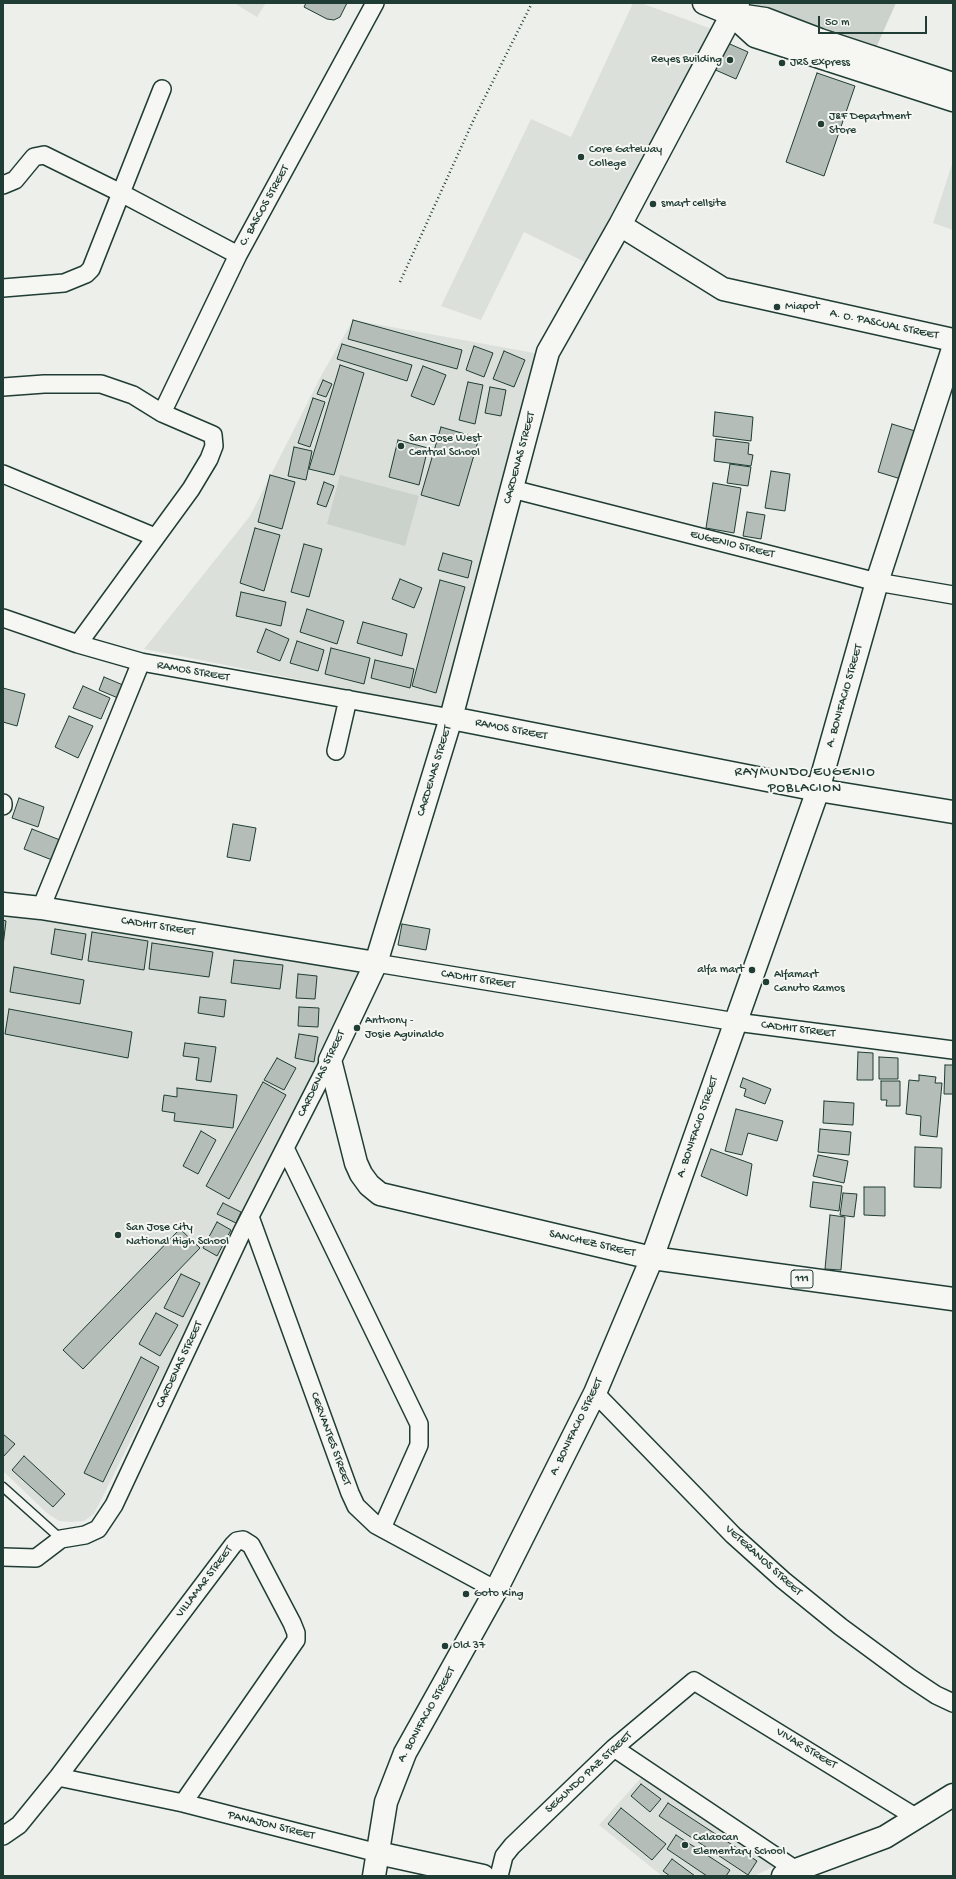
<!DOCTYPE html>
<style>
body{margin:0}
#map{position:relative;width:956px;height:1879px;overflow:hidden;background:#edefea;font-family:"Gochi Hand",sans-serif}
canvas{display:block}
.frame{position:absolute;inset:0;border:4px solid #1f3d34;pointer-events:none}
.scale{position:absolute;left:818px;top:16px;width:109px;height:18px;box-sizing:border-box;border:2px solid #1f3d34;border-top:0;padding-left:5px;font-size:12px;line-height:14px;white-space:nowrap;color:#1f3d34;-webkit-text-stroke:3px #f6f6f2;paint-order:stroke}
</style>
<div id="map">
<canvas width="956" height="1879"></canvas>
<div class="frame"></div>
<div class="scale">50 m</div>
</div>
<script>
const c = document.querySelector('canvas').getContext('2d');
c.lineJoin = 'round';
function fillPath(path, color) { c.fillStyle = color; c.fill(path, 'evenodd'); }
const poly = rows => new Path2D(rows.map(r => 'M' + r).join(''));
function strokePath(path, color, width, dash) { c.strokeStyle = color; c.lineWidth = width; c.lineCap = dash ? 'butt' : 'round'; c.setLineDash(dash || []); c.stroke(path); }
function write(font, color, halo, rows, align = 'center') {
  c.font = font + ' "Gochi Hand",sans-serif'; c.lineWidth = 4; c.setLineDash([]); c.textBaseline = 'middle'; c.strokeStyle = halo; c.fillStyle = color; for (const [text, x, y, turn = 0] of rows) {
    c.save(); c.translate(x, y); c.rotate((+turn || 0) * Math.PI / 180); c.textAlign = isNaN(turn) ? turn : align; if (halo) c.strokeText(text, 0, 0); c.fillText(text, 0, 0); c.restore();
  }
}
fillPath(poly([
 [234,3,266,3,257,17],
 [633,3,641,3,712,29,593,266,524,232,481,320,441,306,531,119,571,137],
 [952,164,953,165,953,230,933,223],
 [353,320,540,354,447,709,144,649,250,516,321,376],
 [3,904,367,968,94,1514,84,1521,71,1522,59,1521,47,1513,3,1471],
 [641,1778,777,1865,754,1876,662,1876,599,1825]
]), '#dce0db');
fillPath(poly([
 [751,3,896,3,875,50,749,7],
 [340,475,419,496,405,546,327,524]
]), '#cbd2cc');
const building = poly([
 [306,3,347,3,340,17,334,20,327,19,304,7,306,3],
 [723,41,748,52,736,79,711,68,723,41],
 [817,73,855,86,824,176,786,162,817,73],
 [353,320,462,350,457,369,348,339,353,320],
 [342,344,412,365,407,381,337,359,342,344],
 [474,346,493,353,484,377,466,370,474,346],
 [504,351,525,360,514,387,493,379,504,351],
 [340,365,364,373,334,475,309,469,340,365],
 [423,366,446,375,434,405,411,396,423,366],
 [323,380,332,384,326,397,317,394,323,380],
 [468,382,483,385,475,424,459,420,468,382],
 [490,387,506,390,501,416,485,413,490,387],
 [313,398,325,402,310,447,298,443,313,398],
 [715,412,753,417,751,441,713,436,715,412],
 [892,424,915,431,901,479,878,472,892,424],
 [441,427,479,438,459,506,421,495,441,427],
 [716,439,749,443,748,454,753,455,751,466,714,461,716,439],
 [398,440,428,448,419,485,389,477,398,440],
 [294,447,312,451,306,480,288,476,294,447],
 [730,464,751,467,748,486,727,483,730,464],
 [771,471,790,474,785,511,765,508,771,471],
 [270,475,295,482,282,529,258,522,270,475],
 [324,482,334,486,326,507,317,504,324,482],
 [713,483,741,488,734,533,706,528,713,483],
 [747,512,765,515,761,539,743,536,747,512],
 [255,528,280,535,264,591,240,583,255,528],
 [304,544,322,549,309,597,291,592,304,544],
 [443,553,472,561,468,578,438,570,443,553],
 [400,579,422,588,414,608,392,599,400,579],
 [440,580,465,587,436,693,412,686,440,580],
 [241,592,286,602,281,626,236,616,241,592],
 [307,609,344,621,337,644,300,632,307,609],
 [363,622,407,634,402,656,357,643,363,622],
 [266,629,289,639,280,661,257,652,266,629],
 [297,641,324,650,318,671,290,663,297,641],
 [331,648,370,658,364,684,325,674,331,648],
 [375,660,414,669,410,688,371,678,375,660],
 [104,677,123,685,118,698,99,690,104,677],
 [83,686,110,698,101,719,73,708,83,686],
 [3,688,25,694,17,726,3,722,3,688],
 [69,716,93,726,78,758,55,747,69,716],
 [19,798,44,807,38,827,12,818,19,798],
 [233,824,256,828,250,861,227,857,233,824],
 [32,829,60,840,52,860,24,849,32,829],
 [3,920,6,921,3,946,3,920],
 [402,924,430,929,426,950,398,945,402,924],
 [55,929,86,934,82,960,51,954,55,929],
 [92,932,148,941,144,970,88,961,92,932],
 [152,943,213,952,209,977,149,969,152,943],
 [234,960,283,965,280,989,231,983,234,960],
 [14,967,84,980,80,1004,10,992,14,967],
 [298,974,317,976,315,999,296,998,298,974],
 [200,997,226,1000,224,1017,198,1013,200,997],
 [299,1007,319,1008,318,1027,298,1026,299,1007],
 [9,1009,132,1032,128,1058,5,1034,9,1009],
 [299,1034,318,1037,314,1062,295,1058,299,1034],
 [185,1043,216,1047,211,1082,196,1080,199,1058,183,1056,185,1043],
 [858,1052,873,1053,873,1080,857,1080,858,1052],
 [879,1057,898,1058,898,1079,879,1079,879,1057],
 [277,1058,296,1068,284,1090,264,1080,277,1058],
 [945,1065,953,1065,953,1094,944,1094,945,1065],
 [919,1075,936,1077,935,1083,942,1083,937,1137,920,1135,921,1116,906,1114,909,1080,919,1081,919,1075],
 [743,1078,771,1089,765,1104,744,1096,746,1089,740,1087,743,1078],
 [881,1081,900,1081,900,1106,886,1106,887,1100,881,1100,881,1081],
 [263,1082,286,1095,229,1199,206,1186,263,1082],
 [177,1088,237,1095,233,1128,174,1121,175,1113,162,1111,164,1095,177,1097,177,1088],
 [824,1101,854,1103,853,1125,823,1123,824,1101],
 [736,1109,783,1121,777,1141,748,1133,742,1155,725,1151,736,1109],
 [820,1129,851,1132,849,1155,818,1152,820,1129],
 [201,1131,216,1140,198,1174,183,1166,201,1131],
 [915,1147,942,1148,941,1188,914,1187,915,1147],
 [711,1149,752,1164,747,1196,701,1176,711,1149],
 [818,1155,848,1161,844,1183,813,1176,818,1155],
 [813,1182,842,1186,839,1211,810,1207,813,1182],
 [864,1187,885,1187,885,1216,864,1215,864,1187],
 [843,1193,857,1194,854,1217,840,1215,843,1193],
 [223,1203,241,1212,236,1223,217,1214,223,1203],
 [830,1215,845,1217,841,1270,825,1269,830,1215],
 [217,1222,231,1230,217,1256,203,1248,217,1222],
 [180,1229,200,1248,83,1369,63,1350,180,1229],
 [181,1274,200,1283,183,1317,164,1308,181,1274],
 [156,1313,178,1325,160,1356,139,1344,156,1313],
 [141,1357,159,1367,103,1482,84,1473,141,1357],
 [3,1434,15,1444,3,1457,3,1434],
 [24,1456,65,1494,53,1507,12,1470,24,1456],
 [641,1784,661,1799,650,1812,631,1796,641,1784],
 [668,1803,757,1861,748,1875,659,1816,668,1803],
 [621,1808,666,1844,652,1860,608,1824,621,1808],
 [676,1835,730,1870,726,1876,707,1876,667,1849,676,1835],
 [672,1859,695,1876,670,1876,663,1871,672,1859]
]);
fillPath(building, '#b4bdb8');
strokePath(building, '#1f3d34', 1);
const lane = poly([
 [3,1487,61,1539]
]);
const street = poly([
 [3,185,15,180,34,157,44,155,121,193,238,255],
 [3,288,64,283,86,274,91,269,162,89],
 [3,387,44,384,101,384,133,395,162,413,213,435,214,446,209,459,191,489,78,644],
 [162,413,238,255,375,3],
 [3,474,155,537],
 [512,489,877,582,953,595],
 [3,618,78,644,141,662,451,718],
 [336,751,348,699],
 [3,803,3,806],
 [41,908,141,662],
 [376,963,736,1022,953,1050],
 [285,1148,419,1424,419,1445,382,1528],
 [250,1217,350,1493,356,1506,376,1525,496,1590],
 [595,1393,733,1535,783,1580,841,1627,909,1677,936,1695,953,1703],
 [3,1557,36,1558,61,1539,85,1535,98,1529,114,1505,242,1232,330,1060],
 [614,1748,796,1870],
 [58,1777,183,1803,378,1853],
 [3,1836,19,1825,58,1777,233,1545,237,1541,243,1540,251,1545,292,1623,296,1633,296,1640,183,1803],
 [499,1876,504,1856,512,1846,614,1748,694,1681,917,1818]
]);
const secondary = poly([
 [620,225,723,289,953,340],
 [451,718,818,790,953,812],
 [3,904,41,908,376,963],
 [378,1853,483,1876],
 [374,1876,386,1802,405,1753,496,1590,595,1393,652,1258,380,1194,369,1185,361,1174,356,1163,330,1060,376,963,451,718,548,352,620,225,738,3],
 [783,1876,796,1870,885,1837,953,1795]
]);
const primary = poly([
 [953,349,877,582,818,790,652,1258,953,1299]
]);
const highway = poly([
 [704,3,731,14,765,19,820,40,953,84],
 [731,14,755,36,953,100]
]);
strokePath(lane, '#1f3d34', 11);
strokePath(street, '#1f3d34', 20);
strokePath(secondary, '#1f3d34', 25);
strokePath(primary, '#1f3d34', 25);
strokePath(highway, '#1f3d34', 25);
strokePath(poly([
 [400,282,474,119,532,3]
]), '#1f3d34', 2.5, [1, 3]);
strokePath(lane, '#f6f6f2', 8);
strokePath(street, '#f6f6f2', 17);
strokePath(secondary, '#f6f6f2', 22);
strokePath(primary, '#f6f6f2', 22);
strokePath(highway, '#f6f6f2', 22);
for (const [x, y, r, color] of [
 [730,60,4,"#1f3d34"],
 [782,63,4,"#1f3d34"],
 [821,124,4,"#1f3d34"],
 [581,157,4,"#1f3d34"],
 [653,204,4,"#1f3d34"],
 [777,307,4,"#1f3d34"],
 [401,446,4,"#1f3d34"],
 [752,970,4,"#1f3d34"],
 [766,982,4,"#1f3d34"],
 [357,1028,4,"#1f3d34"],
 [118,1235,4,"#1f3d34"],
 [466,1594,4,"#1f3d34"],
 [445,1646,4,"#1f3d34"],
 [685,1845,4,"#1f3d34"]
]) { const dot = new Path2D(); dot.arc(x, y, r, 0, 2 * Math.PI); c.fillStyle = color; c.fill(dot); strokePath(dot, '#f6f6f2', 1.5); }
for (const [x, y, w] of [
 [802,1279,22]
]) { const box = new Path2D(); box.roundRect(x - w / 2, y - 9, w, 18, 3); c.fillStyle = '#f6f6f2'; c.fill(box); strokePath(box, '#1f3d34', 1); }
write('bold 11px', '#1f3d34', null, [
 ["111",802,1279]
]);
write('12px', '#1f3d34', '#f6f6f2', [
 ["Reyes Building",722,60,"right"],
 ["JRS Express",790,63],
 ["J&F Department",829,117],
 ["Store",829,131],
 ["Core Gateway",589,150],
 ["College",589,164],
 ["smart cellsite",661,204],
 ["Miapot",785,307],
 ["San Jose West",409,439],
 ["Central School",409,453],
 ["alfa mart",744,970,"right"],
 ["Alfamart",774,975],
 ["Canuto Ramos",774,989],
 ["Anthony -",365,1021],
 ["Josie Aguinaldo",365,1035],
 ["San Jose City",126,1228],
 ["National High School",126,1242],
 ["Goto King",474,1594],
 ["Old 37",453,1646],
 ["Calaocan",693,1838],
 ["Elementary School",693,1852]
], 'left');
write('12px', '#1f3d34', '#f6f6f2', [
 ["C. BASCOS STREET",265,206,-61],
 ["A. O. PASCUAL STREET",884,325,12],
 ["CARDENAS STREET",520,458,-75],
 ["EUGENIO STREET",732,545,14],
 ["RAMOS STREET",193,672,10],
 ["A. BONIFACIO STREET",845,696,-74],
 ["RAMOS STREET",511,730,11],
 ["CARDENAS STREET",435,771,-73],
 ["CADHIT STREET",158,927,9],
 ["CADHIT STREET",478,980,9],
 ["CADHIT STREET",798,1030,7],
 ["CARDENAS STREET",322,1074,-64],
 ["A. BONIFACIO STREET",698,1127,-71],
 ["SANCHEZ STREET",592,1244,13],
 ["CARDENAS STREET",180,1365,-65],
 ["A. BONIFACIO STREET",577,1427,-64],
 ["CERVANTES STREET",330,1439,70],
 ["VETERANOS STREET",763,1561,42],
 ["VILLAMAR STREET",205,1582,-53],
 ["A. BONIFACIO STREET",427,1715,-61],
 ["VIVAR STREET",806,1749,31],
 ["SEGUNDO PAZ STREET",589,1773,-43],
 ["PANAJON STREET",271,1826,14]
]);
c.letterSpacing = '1px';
write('14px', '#1f3d34', '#f6f6f2', [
 ["RAYMUNDO EUGENIO",805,773],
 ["POBLACION",805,789]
]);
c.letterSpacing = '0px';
</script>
